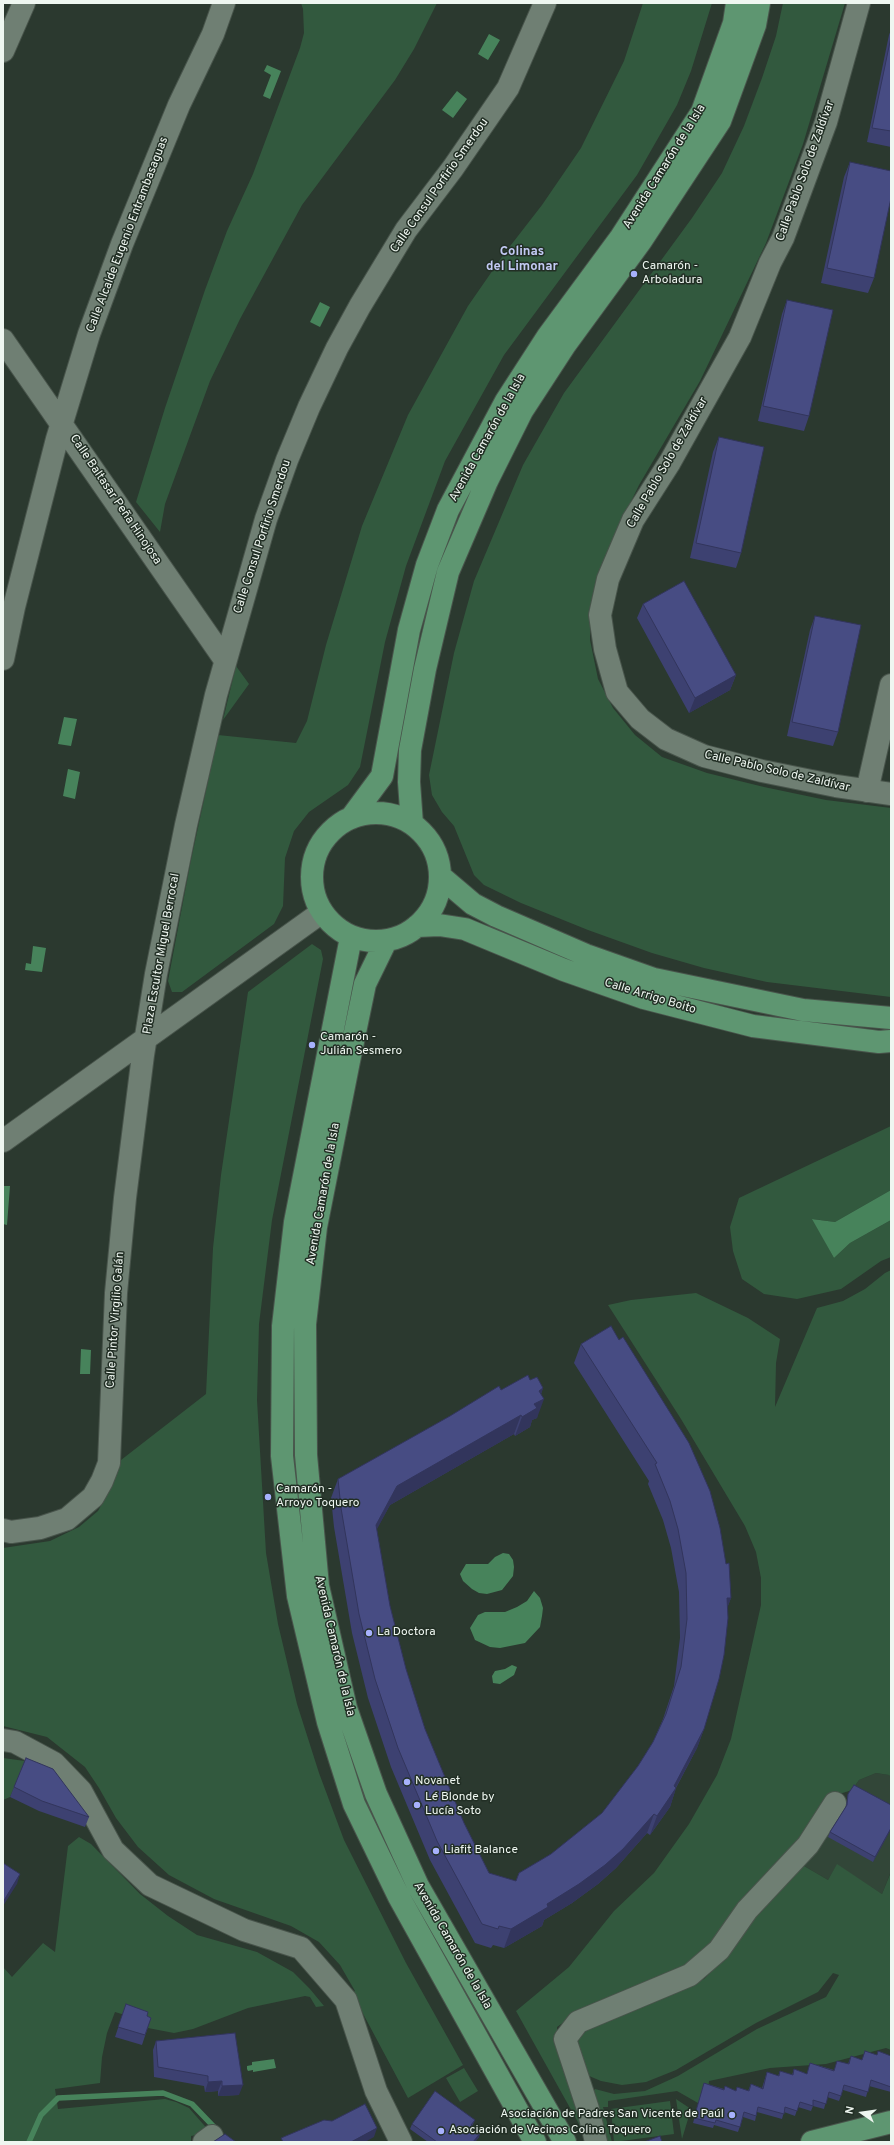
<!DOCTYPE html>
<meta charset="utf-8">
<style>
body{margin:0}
#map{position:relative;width:894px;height:2145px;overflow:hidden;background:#2b392f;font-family:Overpass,sans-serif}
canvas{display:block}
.frame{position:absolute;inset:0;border:4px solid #eff7f1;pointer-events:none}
.north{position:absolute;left:842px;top:2093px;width:40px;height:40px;-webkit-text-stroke:3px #222f25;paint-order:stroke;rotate:283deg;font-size:11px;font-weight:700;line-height:16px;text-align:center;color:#eff7f1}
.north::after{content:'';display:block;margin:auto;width:14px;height:18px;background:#eff7f1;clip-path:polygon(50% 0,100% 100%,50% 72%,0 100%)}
</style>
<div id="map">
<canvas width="894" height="2145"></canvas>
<div class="frame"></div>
<div class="north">N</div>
</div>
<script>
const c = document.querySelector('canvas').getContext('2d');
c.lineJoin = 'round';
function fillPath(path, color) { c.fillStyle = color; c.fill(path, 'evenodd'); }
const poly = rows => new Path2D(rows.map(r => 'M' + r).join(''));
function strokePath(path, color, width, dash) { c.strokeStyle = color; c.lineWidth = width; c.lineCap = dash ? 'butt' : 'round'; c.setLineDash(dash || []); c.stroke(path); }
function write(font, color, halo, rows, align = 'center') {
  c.font = font + ' Overpass,sans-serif'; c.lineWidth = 3; c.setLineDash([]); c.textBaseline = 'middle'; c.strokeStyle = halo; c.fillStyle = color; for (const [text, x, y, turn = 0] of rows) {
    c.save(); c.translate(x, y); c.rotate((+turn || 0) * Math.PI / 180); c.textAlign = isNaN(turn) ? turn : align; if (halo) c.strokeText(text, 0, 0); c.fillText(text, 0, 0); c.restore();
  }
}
fillPath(poly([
 [876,1773,889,1775,891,1778,891,1871,882,1894,837,1865,828,1880,804,1866,859,1780]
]), '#324638');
fillPath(poly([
 [301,3,437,3,414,49,395,80,302,205,240,319,210,381,165,504,160,532,136,502,165,408,205,290,227,231,253,174,300,48,304,33,303,9],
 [643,3,712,3,691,71,677,105,637,175,504,355,445,461,406,566,385,642,360,767,348,785,309,812,294,831,285,858,283,906,274,924,182,992,172,992,168,981,191,860,218,735,296,743,307,721,326,645,362,526,408,415,468,306,504,254,542,205,581,148,624,61],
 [783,3,845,3,803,144,766,243,700,381,639,485,610,545,590,608,590,640,598,679,613,708,635,735,662,757,707,773,764,787,826,800,891,808,891,997,767,982,704,968,652,953,588,930,521,903,484,885,474,875,454,826,442,812,432,795,429,775,454,653,474,581,523,465,564,393,692,218,722,173,744,126,762,78,776,36],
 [236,666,249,684,223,720],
 [312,944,321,950,323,959,272,1220,259,1324,257,1400,266,1553,278,1624,297,1704,319,1773,344,1840,406,1963,463,2065,408,2098,352,1993,355,1991,340,1965,319,1942,291,1926,214,1899,169,1875,138,1847,116,1818,99,1788,85,1767,47,1737,3,1726,3,1548,50,1541,79,1527,98,1511,113,1484,121,1460,206,1394,213,1248,221,1175,248,992],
 [891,1126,891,1190,835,1222,813,1219,834,1258,850,1243,891,1220,891,1257,881,1261,841,1289,797,1299,764,1294,742,1279,733,1251,730,1227,739,1198],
 [891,1270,891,1778,889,1775,876,1773,859,1780,852,1790,830,1797,797,1842,712,1948,675,1973,584,2008,557,2027,557,2042,589,2142,516,2011,569,1967,614,1911,654,1873,689,1824,717,1775,731,1739,761,1605,761,1578,756,1552,745,1526,681,1419,608,1305,631,1300,696,1293,748,1318,780,1339,776,1363,775,1407,817,1308,843,1301,865,1289,885,1273],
 [3,1758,25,1761,10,1797,3,1800],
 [79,1837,91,1844,140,1894,168,1916,197,1935,257,1952,293,1972,310,1989,324,2006,316,2007,310,1997,305,1996,248,2008,193,2029,174,2033,148,2028,145,2021,115,2012,107,2033,102,2057,100,2083,55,2089,58,2109,165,2099,176,2102,189,2108,210,2132,191,2136,191,2142,3,2142,3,1967,12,1977,43,1943,55,1952,68,1846],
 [837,1864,882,1894,891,1872,891,2050,886,2048,826,2064,770,2068,709,2081,708,2090,698,2103,677,2091,608,2101,608,2107,603,2107,612,2142,606,2142,591,2095,595,2089,614,2094,645,2091,678,2076,757,2029,826,1997,839,1975,833,1973,818,1992,756,2023,676,2070,646,2082,622,2085,601,2081,582,2073,573,2038,587,2029,704,1979,731,1952,755,1915,793,1870,804,1866,828,1880],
 [464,2068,478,2091,460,2102,446,2078],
 [676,2099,691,2109,682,2139],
 [670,2101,674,2134,614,2142,611,2109]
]), '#32593e');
fillPath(poly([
 [489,34,500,40,488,60,478,54],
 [267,65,281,71,270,99,263,96,271,75,264,71],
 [457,91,467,99,453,118,442,110],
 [320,302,330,307,320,327,310,322],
 [64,717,77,719,71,746,58,744],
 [68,769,80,772,75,799,63,796],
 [33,946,46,948,42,972,25,970,26,963,31,964],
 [3,1186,10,1186,7,1225,3,1224],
 [891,1190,891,1220,850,1243,834,1258,812,1219,835,1222],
 [81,1349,91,1350,90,1374,80,1374],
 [503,1553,509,1554,513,1560,514,1567,513,1576,502,1590,487,1594,479,1593,472,1589,463,1581,460,1574,466,1564,488,1564,495,1557],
 [534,1591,540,1598,543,1608,542,1616,540,1627,525,1643,500,1648,490,1647,475,1640,470,1628,478,1615,485,1612,505,1612,517,1607,527,1601],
 [512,1665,517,1667,514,1675,500,1684,493,1683,492,1676,495,1671,505,1669],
 [274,2059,276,2068,253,2072,253,2070,248,2071,247,2069,247,2066,252,2065,252,2062]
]), '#47835b');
strokePath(poly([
 [29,2142,41,2115,58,2098,163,2093,192,2104,215,2128]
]), '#47835b', 5.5);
const minor = poly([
 [859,3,826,122,783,238,770,263,740,337,670,462,633,520,608,579,600,615,605,649,617,692,640,719,666,739,704,756,762,771,836,786,891,794],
 [3,51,24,3],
 [3,340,225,660],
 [3,659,14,607,57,439,89,334,122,244,179,105,213,34,224,3],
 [867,791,891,685],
 [3,1141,322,912],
 [3,1530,11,1532,40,1528,67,1519,93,1497,102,1481,109,1463,116,1293,125,1198,143,1055,156,974,186,825,216,695,266,519,287,460,309,407,337,348,360,306,406,230,453,168,508,88,545,3],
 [3,1740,15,1742,54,1763,81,1791,113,1850,150,1885,244,1930,301,1948,346,2000,376,2091,401,2142],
 [204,2142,212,2136],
 [596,2142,588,2109,565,2039,578,2022,690,1975,719,1950,747,1910,808,1845,835,1803]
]);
const major = poly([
 '312 877a64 64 0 1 1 128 0a64 64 0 1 1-128 0Z',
 [351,818,382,776,409,630,427,565,448,510,506,401,548,336,621,237,702,112,734,23,737,3],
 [412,824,409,782,410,750,425,669,448,572,487,481,522,411,565,345,641,241,720,121,755,25,759,3],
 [440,876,473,904,496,916,586,955,654,979,803,1010,891,1018],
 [417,926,439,925,465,929,564,970,644,998,753,1026,879,1042,891,1041],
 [351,937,295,1222,283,1326,282,1456,298,1596,328,1722,354,1804,399,1897,535,2142],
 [386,941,365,984,349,1061,316,1227,305,1324,306,1455,318,1586,346,1708,376,1794,418,1886,565,2142],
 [812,2142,891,2122]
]);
strokePath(minor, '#48544b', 24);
strokePath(major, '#48544b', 24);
strokePath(minor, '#6f7f73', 22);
strokePath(major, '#5e9671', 22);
fillPath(poly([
 [891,30,891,147,867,142,889,35],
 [850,162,874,278,868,293,821,283,844,177],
 [787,300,809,416,804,431,758,421,782,314],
 [719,437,741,553,736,568,690,558,713,452],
 [643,604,736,675,730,690,689,713,637,618],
 [815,616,838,732,833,746,787,736,810,630],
 [611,1326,731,1598,727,1608,704,1729,697,1748,676,1788,670,1807,650,1835,647,1833,616,1868,598,1884,572,1903,544,1920,542,1926,504,1948,493,1945,491,1948,475,1943,430,1860,391,1767,368,1698,352,1633,334,1527,331,1498,338,1479,501,1390,530,1380,543,1388,541,1394,537,1418,532,1420,530,1427,515,1436,514,1434,390,1505,376,1530,390,1606,406,1669,425,1729,464,1823,489,1873,516,1881,519,1873,551,1854,602,1813,638,1766,653,1742,663,1719,674,1686,680,1638,679,1592,671,1548,663,1520,648,1484,649,1481,574,1363,581,1344],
 [14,1787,89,1817,85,1827,39,1811,10,1797],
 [848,1794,891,1829,873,1862,828,1837,830,1832,846,1807,847,1799],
 [126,2004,147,2016,151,2018,142,2045,115,2037],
 [235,2033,239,2095,218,2096,218,2091,205,2092,204,2086,154,2077,153,2050,156,2041],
 [877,2055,891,2056,891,2092,869,2086,866,2097,843,2090,839,2101,827,2097,824,2109,813,2106,811,2111,798,2107,795,2116,784,2112,782,2119,757,2112,755,2121,743,2117,738,2132,714,2125,713,2128,693,2123,704,2083,724,2089,748,2091,751,2084,762,2088,767,2072,778,2076,780,2071,792,2075,794,2069,807,2074,810,2063,834,2070,848,2064,851,2056,862,2060],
 [475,2120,472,2126,479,2137,475,2142,428,2142,410,2129,412,2124]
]), '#3d4171');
fillPath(poly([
 [736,675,730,690,689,713,695,698],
 [543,1388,539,1401,544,1399,537,1418,532,1420,530,1427,515,1436,522,1417,534,1404,539,1391],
 [521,1415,514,1434,390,1505,369,1544,376,1525,397,1486],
 [727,1598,731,1598,724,1617],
 [704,1729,697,1748,674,1791,676,1788,670,1807,650,1835,657,1816,674,1786],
 [654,1814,647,1833,616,1868,598,1884,572,1903,544,1920,542,1926,504,1948,511,1929,547,1904],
 [891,1828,891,1829,873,1862,875,1857],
 [20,1874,17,1884,3,1906,3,1902],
 [222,2081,218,2091,205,2092,208,2082],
 [243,2085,239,2095,218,2096,222,2086],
 [377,2128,374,2137,365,2142,351,2142],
 [481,2132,479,2137,475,2142,473,2142]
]), '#32355c');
const building = poly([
 [891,37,891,131,872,128,891,37],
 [850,162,891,171,891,198,874,278,827,268,850,162],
 [787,300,833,310,809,416,763,406,787,300],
 [719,437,764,447,741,553,696,543,719,437],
 [684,581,736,675,695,698,643,604,684,581],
 [815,616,861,625,838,732,792,722,815,616],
 [611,1326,619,1340,623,1337,689,1443,710,1491,720,1528,726,1564,729,1563,731,1598,727,1598,728,1618,724,1655,719,1679,704,1729,674,1786,676,1788,657,1816,654,1814,623,1849,605,1865,579,1884,547,1904,548,1907,511,1929,499,1926,498,1929,482,1924,437,1841,398,1748,375,1679,359,1614,341,1508,338,1479,450,1416,499,1386,501,1390,528,1375,530,1380,537,1377,543,1388,539,1391,544,1399,534,1404,537,1408,522,1417,521,1415,397,1486,376,1525,390,1606,406,1669,425,1729,464,1823,489,1873,516,1881,519,1873,551,1854,602,1813,638,1766,653,1742,666,1714,681,1667,687,1619,686,1573,678,1529,670,1501,655,1464,657,1463,581,1344,611,1326],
 [26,1758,53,1769,89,1817,42,1801,14,1787,26,1758],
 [854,1785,891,1805,891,1828,875,1857,830,1832,847,1805,848,1794,854,1785],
 [3,1863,20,1874,3,1902,3,1863],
 [126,2004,148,2012,147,2016,151,2018,145,2035,118,2027,126,2004],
 [235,2033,243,2085,222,2086,222,2081,208,2082,208,2076,158,2067,156,2041,235,2033],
 [865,2051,877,2055,878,2051,891,2056,891,2087,871,2080,868,2092,844,2085,841,2096,829,2092,826,2104,813,2100,813,2106,800,2102,797,2111,785,2107,784,2114,758,2107,756,2116,744,2112,740,2127,716,2120,715,2123,694,2118,704,2083,724,2090,725,2086,736,2091,737,2087,749,2091,751,2084,763,2089,767,2072,779,2076,780,2071,793,2075,794,2069,807,2074,810,2063,834,2071,837,2061,849,2064,851,2056,862,2060,865,2051],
 [435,2091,475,2120,471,2125,481,2132,473,2142,437,2142,412,2124,435,2091],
 [365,2104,377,2128,351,2142,283,2142,281,2138,324,2120,332,2121,365,2104],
 [225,2134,236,2142,213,2142,225,2134],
 [660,2136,662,2142,644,2142,660,2136]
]);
fillPath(building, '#474c83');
strokePath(building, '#32355c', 1);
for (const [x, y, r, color] of [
 [634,274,4,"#a7b1fc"],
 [312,1045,4,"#a7b1fc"],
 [268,1497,4,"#a7b1fc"],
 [369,1633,4,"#a7b1fc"],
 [407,1782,4,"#a7b1fc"],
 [417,1805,4,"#a7b1fc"],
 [436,1851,4,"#a7b1fc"],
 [732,2115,4,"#a7b1fc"],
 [441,2131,4,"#a7b1fc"]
]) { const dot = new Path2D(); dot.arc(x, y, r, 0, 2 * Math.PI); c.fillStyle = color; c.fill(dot); strokePath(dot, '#222f25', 1.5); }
write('12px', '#eff7f1', '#222f25', [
 ["Avenida Camarón de la Isla",665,167,-58],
 ["Calle Pablo Solo de Zaldívar",806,171,-70],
 ["Calle Consul Porfirio Smerdou",440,186,-55],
 ["Calle Alcalde Eugenio Entrambasaguas",128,235,-69],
 ["Avenida Camarón de la Isla",488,438,-61],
 ["Calle Pablo Solo de Zaldívar",668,463,-60],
 ["Calle Baltasar Peña Hinojosa",115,500,56],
 ["Calle Consul Porfirio Smerdou",263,537,-72],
 ["Calle Pablo Solo de Zaldívar",777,772,13],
 ["Plaza Escultor Miguel Berrocal",162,954,-80],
 ["Calle Arrigo Boito",650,997,17],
 ["Avenida Camarón de la Isla",324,1194,-80],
 ["Calle Pintor Virgilio Galán",116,1320,-86],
 ["Avenida Camarón de la Isla",334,1646,77],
 ["Avenida Camarón de la Isla",452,1946,60]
]);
write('12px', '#eff7f1', '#222f25', [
 ["Camarón -",642,267],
 ["Arboladura",642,281],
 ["Camarón -",320,1038],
 ["Julián Sesmero",320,1052],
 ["Camarón -",276,1490],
 ["Arroyo Toquero",276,1504],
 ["La Doctora",377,1633],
 ["Novanet",415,1782],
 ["Lé Blonde by",425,1798],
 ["Lucía Soto",425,1812],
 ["Liafit Balance",444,1851],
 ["Asociación de Padres San Vicente de Paúl",724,2115,"right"],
 ["Asociación de Vecinos Colina Toquero",449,2131]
], 'left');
write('bold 13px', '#c3caf4', '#222f25', [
 ["Colinas",522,252],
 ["del Limonar",522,267]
]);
</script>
